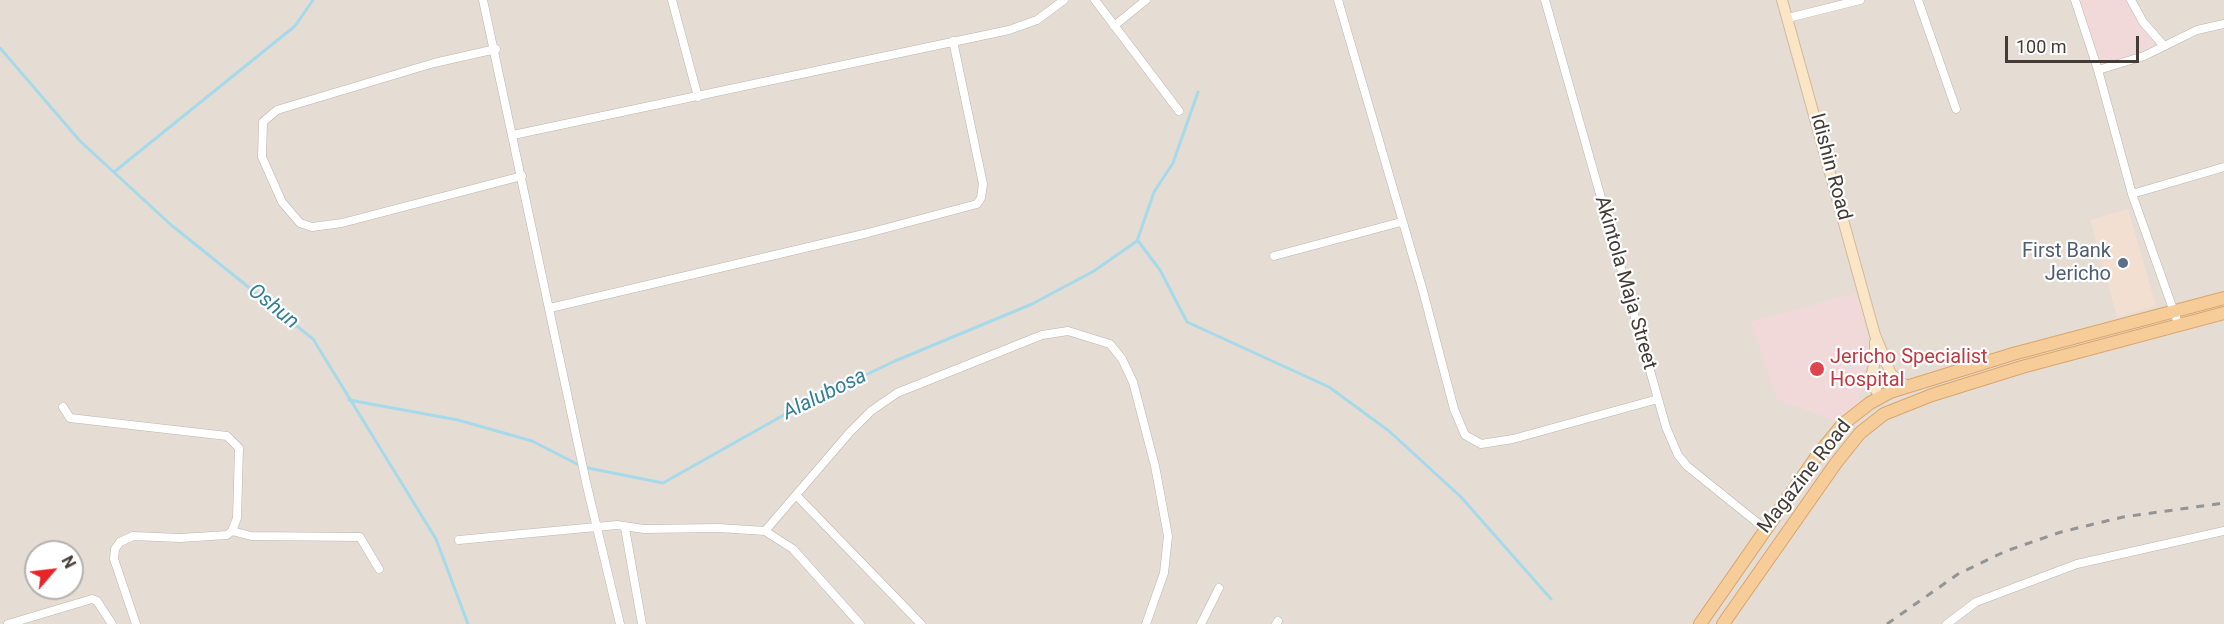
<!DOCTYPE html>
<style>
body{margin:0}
#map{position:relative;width:2224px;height:624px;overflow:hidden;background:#f1ece5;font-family:Roboto,sans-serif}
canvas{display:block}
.north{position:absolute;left:24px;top:540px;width:60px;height:60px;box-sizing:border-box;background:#fff;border:2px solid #b4b1ae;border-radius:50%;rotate:62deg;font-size:16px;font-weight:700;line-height:24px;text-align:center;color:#433b35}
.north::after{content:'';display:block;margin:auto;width:21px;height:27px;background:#e92429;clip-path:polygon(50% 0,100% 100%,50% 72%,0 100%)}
.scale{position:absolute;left:2005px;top:36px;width:134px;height:27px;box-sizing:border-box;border:3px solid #433b35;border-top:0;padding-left:8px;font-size:18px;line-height:21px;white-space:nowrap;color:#433b35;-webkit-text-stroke:4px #fff;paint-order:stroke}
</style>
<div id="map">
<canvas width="2224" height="624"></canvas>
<div class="north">N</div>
<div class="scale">100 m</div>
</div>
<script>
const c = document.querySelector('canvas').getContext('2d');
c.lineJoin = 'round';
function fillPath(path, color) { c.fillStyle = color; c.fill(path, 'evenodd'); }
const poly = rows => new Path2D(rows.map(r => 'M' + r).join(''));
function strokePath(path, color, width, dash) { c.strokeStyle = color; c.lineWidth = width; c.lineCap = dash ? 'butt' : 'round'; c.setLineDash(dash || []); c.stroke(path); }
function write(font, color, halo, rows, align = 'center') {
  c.font = font + ' Roboto,sans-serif'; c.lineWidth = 4.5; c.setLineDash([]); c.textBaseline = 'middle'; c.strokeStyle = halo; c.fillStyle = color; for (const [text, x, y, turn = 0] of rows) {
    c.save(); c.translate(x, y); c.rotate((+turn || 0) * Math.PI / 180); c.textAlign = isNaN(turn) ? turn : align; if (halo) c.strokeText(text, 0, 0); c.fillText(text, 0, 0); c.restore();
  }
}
fillPath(poly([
 [0,0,2224,0,2224,624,0,624],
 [36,552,72,552,72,588,36,588]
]), '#e5dcd4');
fillPath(poly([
 [2128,209,2156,306,2117,317,2090,220]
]), '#f2dfd2');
fillPath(poly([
 [2079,0,2129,0,2137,18,2155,42,2148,51,2125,61,2100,65],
 [1855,293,1862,307,1870,352,1858,403,1840,423,1777,399,1751,322]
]), '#f1d9da');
strokePath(poly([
 [0,48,80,141,170,224,313,339,436,539,468,624],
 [114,172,295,26,313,0],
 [1138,241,1160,270,1187,322,1329,387,1389,431,1461,497,1551,599],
 [349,400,458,420,532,441,583,467,663,483,798,407,895,361,1032,304,1094,271,1137,241,1154,192,1173,163,1198,92]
]), '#a6daea', 3);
const street = poly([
 [483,0,586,482,620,624],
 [672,0,698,97],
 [1095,0,1179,111],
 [1338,0,1423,291,1454,409,1465,435,1481,444,1513,439,1658,399],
 [1545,0,1666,427,1678,455,1687,466,1764,528],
 [1918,0,1956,109],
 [2075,0,2098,70,2132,194,2179,326],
 [2131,0,2143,22,2164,46],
 [1788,18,1860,0],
 [1114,26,1146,0],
 [496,49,434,63,277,110,263,122,262,157,282,202,300,223,312,227,342,223,522,176],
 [2098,70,2144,56,2197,30,2224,24],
 [513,135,1009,30,1037,20,1064,0],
 [2132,194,2224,167],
 [1274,256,1401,222],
 [550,308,868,233,977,204,981,198,983,184,953,41],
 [63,407,70,418,227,436,239,448,237,518,232,531,227,535,180,538,133,536,120,542,115,549,114,559,136,624],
 [796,495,921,624],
 [625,528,642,624],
 [232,531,251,536,360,537,379,569],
 [765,531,793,549,860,624],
 [459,540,617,525,644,529,719,528,765,531,850,432,871,411,897,393,1042,335,1068,331,1110,344,1122,359,1133,382,1155,466,1168,536,1164,573,1146,624],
 [8,624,92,599,97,601,112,624],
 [1201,624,1219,588],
 [1276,624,1278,621],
 [1947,624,1976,602,2077,564,2224,531]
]);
const secondary = poly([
 [1782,0,1875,335,1891,374,1907,387],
 [1875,342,1875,362,1870,380,1880,397]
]);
const primary = poly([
 [1700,624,1817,456,1843,424,1870,403,1890,392,2013,354,2224,298],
 [1723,624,1836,463,1860,433,1884,414,1932,395,2022,367,2224,313]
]);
strokePath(street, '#bfb5ac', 9);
strokePath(secondary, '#d1b99b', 12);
strokePath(primary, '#daa56b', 14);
strokePath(street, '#fff', 8);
strokePath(secondary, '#fae5c6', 10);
strokePath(primary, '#f6cc99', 12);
strokePath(poly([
 [1887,624,1958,574,2006,551,2061,532,2123,517,2224,503]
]), '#949494', 3, [8, 8]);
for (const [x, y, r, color] of [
 [2123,263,6,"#5c6f8a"],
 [1817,369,8,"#e0444e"]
]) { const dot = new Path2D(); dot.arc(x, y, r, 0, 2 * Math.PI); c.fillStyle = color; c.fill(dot); strokePath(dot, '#fff', 2); }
write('20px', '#433b35', '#fff', [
 ["Idishin Road",1830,167,75],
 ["Akintola Maja Street",1625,283,74],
 ["Magazine Road",1805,477,-52]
]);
write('20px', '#4e5e75', '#fff', [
 ["First Bank",2111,252],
 ["Jericho",2111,275]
], 'right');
write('20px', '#be3a42', '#fff', [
 ["Jericho Specialist",1830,358],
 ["Hospital",1830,381]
], 'left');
write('italic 21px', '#337f97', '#fff', [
 ["Oshun",273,307,39],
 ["Alalubosa",825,395,-26]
]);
</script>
